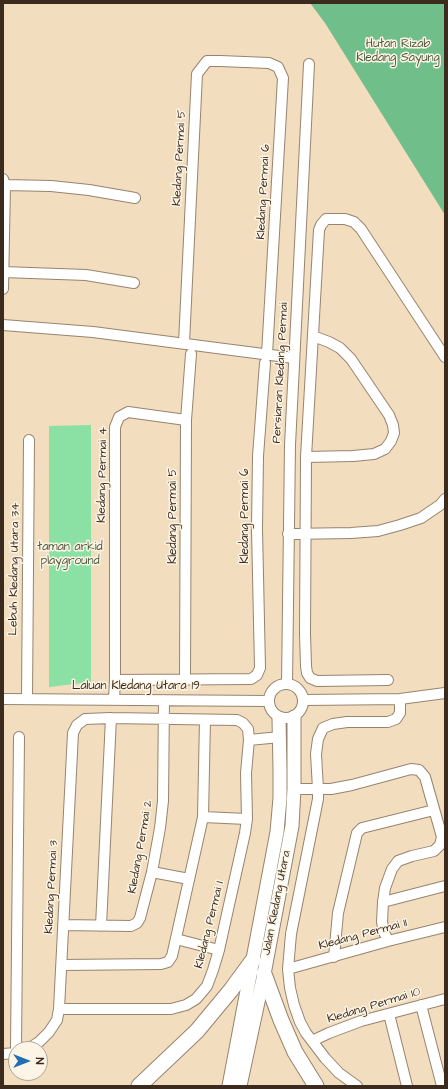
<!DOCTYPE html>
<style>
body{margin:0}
#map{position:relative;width:448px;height:1089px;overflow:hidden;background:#f3ddbf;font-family:"Architects Daughter",sans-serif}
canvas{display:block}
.frame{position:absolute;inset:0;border:4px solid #3b2a1e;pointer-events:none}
.north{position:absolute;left:8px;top:1041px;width:40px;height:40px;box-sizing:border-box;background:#fcf5e5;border:1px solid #afa495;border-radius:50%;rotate:90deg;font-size:11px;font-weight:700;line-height:16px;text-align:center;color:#3b2a1e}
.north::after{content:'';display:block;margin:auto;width:14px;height:18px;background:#1f6fb2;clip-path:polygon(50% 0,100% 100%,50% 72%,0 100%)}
</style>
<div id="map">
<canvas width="448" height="1089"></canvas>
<div class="frame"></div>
<div class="north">N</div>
</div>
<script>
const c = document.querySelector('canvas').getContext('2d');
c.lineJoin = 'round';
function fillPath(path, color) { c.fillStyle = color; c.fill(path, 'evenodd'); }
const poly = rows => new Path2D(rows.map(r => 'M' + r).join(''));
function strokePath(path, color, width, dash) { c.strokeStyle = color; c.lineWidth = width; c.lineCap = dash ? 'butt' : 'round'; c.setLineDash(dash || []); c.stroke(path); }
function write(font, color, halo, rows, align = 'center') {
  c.font = font + ' "Architects Daughter",sans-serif'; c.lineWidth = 3; c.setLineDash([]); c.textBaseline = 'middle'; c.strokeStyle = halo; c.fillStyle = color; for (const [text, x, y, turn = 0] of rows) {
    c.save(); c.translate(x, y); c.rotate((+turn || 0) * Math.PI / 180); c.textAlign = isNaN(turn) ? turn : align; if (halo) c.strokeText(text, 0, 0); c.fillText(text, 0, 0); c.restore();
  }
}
fillPath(poly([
 [91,425,91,682,49,687,49,426]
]), '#8be0a3');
fillPath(poly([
 [310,3,445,3,445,215,325,23]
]), '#70be89');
const minor = poly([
 [3,179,5,185,3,289],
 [5,185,51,186,89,190,135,198],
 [3,272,86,275,134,283],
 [3,325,93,332,294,358],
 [184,343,197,74,207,61,220,61,269,63,278,67,283,78,267,354],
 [306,457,353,456,374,454,385,449,391,441,394,433,393,425,389,415,351,359,340,348,329,342,313,336],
 [288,534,351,533,378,531,400,525,421,518,440,505,445,499],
 [185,679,186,420,191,354],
 [115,680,251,679,257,675,260,668,257,529,258,456,265,363],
 [388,680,317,681,310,678,307,673,306,666,305,634,306,457,319,230,321,225,326,219,345,219,354,222,361,229,445,357],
 '269 701a17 17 0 1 1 34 0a17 17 0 1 1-34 0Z',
 [287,684,290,445,309,64],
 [3,699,269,701],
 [27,699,29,440],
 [114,699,115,680,115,427,119,417,128,412,186,420],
 [304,700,400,699,445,693],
 [249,740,280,737],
 [294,789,331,789,352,785,411,769,419,770,425,777,442,837,440,845,434,851,412,856,398,861,392,869,385,888,383,902,382,922,384,932,388,941],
 [203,817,247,819],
 [152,872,189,879],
 [383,902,445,886],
 [63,925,131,926,137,923,140,918,152,872,160,828,163,801,164,700],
 [101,926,111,718],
 [176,939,219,950],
 [334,957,338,913,357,833,362,828,434,810],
 [62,965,161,964,168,962,172,956,203,817,205,720],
 [288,969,388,941,445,927],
 [421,1005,442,1086],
 [389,1014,407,1086],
 [312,1041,329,1033,361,1021,445,999],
 [16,1049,19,737],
 [28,1049,39,1042,49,1032,57,1020,59,1009,73,733,77,725,85,719,111,718,237,720,243,723,248,729,249,740,246,773,247,819,245,833,219,950,213,970,207,986,196,999,186,1005,171,1009,59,1009],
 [3,1054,16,1053],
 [357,1086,339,1073,325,1058,306,1033,300,1022,294,1005,290,988,288,969,291,934,318,799,318,789,316,754,318,739,323,728,333,724,347,722,388,722,396,719,400,713,400,699]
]);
const major = poly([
 [229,1086,277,832,280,798,280,770,279,718],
 [240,1086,264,974,292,826,294,789,294,717]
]);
const highway = poly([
 [264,974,281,1020,295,1052,316,1086],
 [139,1086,197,1031,231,990,253,960]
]);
strokePath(minor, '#97846e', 12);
strokePath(major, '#97846e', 15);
strokePath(highway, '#97846e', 17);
strokePath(minor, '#fff', 10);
strokePath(major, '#fff', 13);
strokePath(highway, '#fff', 15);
write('12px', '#4f583f', '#fcf5e5', [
 ["Hutan Rizab",398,44],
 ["Kledang Sayung",398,58],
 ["taman arkid",70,547],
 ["playground",70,561]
]);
write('12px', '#3b2a1e', '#fcf5e5', [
 ["Kledang Permai 5",180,158,-87],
 ["Kledang Permai 6",264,192,-87],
 ["Persiaran Kledang Permai",281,373,-87],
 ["Kledang Permai 4",103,475,-89],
 ["Kledang Permai 5",173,516,-90],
 ["Kledang Permai 6",245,516,-90],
 ["Lebuh Kledang Utara 34",15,569,-89],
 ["Laluan Kledang Utara 19",136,686],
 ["Kledang Permai 2",141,847,-80],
 ["Kledang Permai 3",52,887,-87],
 ["Jalan Kledang Utara",277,903,-79],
 ["Kledang Permai 1",210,925,-76],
 ["Kledang Permai 11",363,935,-15],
 ["Kledang Permai 10",374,1006,-17]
]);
</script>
